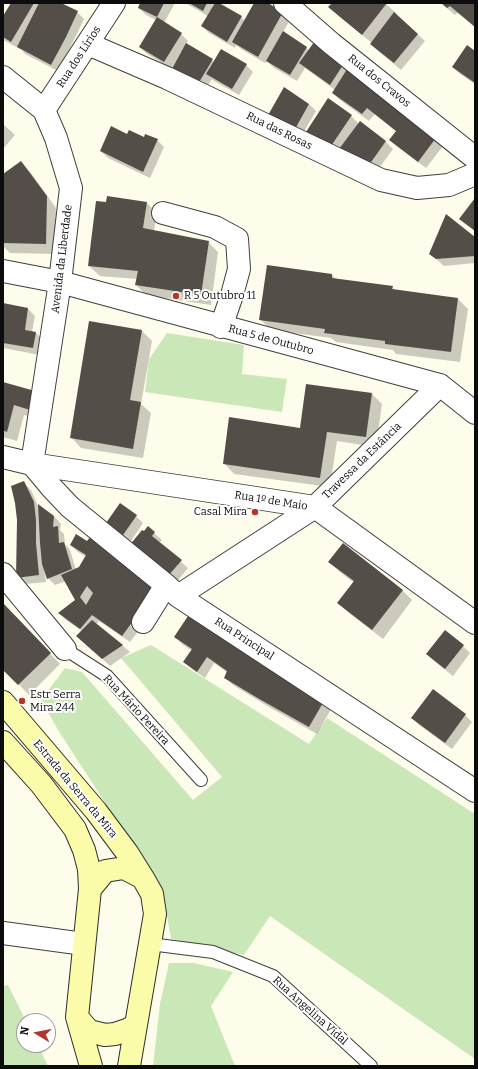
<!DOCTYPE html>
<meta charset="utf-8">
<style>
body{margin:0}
#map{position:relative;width:478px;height:1069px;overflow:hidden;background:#fefdeb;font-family:Bitter,serif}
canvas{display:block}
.frame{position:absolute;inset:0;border:4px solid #0c0c0c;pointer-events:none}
.north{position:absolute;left:16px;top:1013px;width:40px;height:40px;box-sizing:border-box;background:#fff;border:1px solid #9e9e9e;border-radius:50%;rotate:280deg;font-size:11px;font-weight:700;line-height:16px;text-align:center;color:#0c0c0c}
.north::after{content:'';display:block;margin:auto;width:14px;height:18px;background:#b6342a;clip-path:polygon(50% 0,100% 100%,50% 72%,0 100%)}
</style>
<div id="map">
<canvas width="478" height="1069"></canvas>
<div class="frame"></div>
<div class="north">N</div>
</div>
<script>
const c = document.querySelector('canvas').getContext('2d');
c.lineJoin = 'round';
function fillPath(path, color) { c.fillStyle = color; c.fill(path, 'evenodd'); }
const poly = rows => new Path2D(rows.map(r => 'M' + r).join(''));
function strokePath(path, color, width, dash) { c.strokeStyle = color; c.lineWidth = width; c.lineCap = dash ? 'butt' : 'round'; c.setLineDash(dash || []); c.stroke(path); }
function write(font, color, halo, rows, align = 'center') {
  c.font = font + ' Bitter,serif'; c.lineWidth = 4; c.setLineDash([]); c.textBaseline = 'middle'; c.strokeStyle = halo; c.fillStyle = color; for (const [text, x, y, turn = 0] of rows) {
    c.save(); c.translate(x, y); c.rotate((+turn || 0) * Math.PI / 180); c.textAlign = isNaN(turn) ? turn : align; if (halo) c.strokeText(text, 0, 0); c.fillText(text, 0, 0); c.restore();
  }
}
fillPath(poly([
 [167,333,244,345,242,374,287,379,282,412,145,392,149,359],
 [151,645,309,744,327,718,475,814,475,1059,270,916,244,955,171,939,163,892,58,730,41,700,65,668,82,672,193,800,222,777,121,658],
 [169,963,194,963,233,972,211,1006,235,1066,153,1066,160,1004],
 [8,985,26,1021,24,1021,24,1045,38,1045,48,1066,3,1066,3,986]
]), '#cae7b7');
fillPath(poly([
 [12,3,59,3,77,12,84,19,72,44,58,71,25,54,22,50,5,41,3,39,3,18],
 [141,3,175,3,164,23,181,34,188,41,186,44,214,62,246,65,253,72,239,95,214,81,212,79,205,90,180,76,172,68,172,69,147,54,140,47,156,20,146,15,139,8],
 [185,3,219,3,241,17,245,21,255,3,266,3,290,20,283,32,306,47,309,51,318,39,443,146,426,168,398,147,390,140,397,132,375,114,369,121,340,100,333,93,335,90,305,68,297,81,274,68,267,61,265,63,241,49,236,45,235,48,209,33,202,26,208,16],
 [333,3,385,3,397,14,396,15,425,41,401,70,378,51,371,44,372,43,340,17,330,7],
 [441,3,475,3,475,27,458,13,455,15],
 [475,52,475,84,460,74,453,67],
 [309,104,316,111,302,135,275,124],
 [351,116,359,124,360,122,386,142,393,149,377,171,315,139],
 [3,124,15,135,3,149],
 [128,135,157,140,164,147,150,178,108,158,101,151],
 [21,162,31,173,56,208,55,254,10,253,3,246,3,176],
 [147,203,157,213,154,231,208,242,218,252,211,305,146,295,136,285,137,279,100,276,89,266,107,204],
 [475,238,475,263,444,266,430,253],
 [332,275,336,279,392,287,396,291,458,299,468,309,460,362,396,354,393,350,336,342,331,338,271,330,260,319],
 [3,304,28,309,35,316,32,332,36,333,43,340,40,355,3,348],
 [142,331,152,341,141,404,151,413,143,458,81,448,71,437],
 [3,383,40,419,24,415,17,441,3,437],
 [372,394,382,404,376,447,337,441,330,487,234,474,224,463,301,429],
 [24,483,31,490,38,506,54,516,61,524,60,530,64,534,65,544,70,550,76,570,80,568,86,557,78,552,71,545,151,581,160,602,130,642,99,621,96,625,123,646,130,652,110,666,77,636,82,631,66,620,60,613,77,600,66,581,55,585,48,578,44,569,46,582,24,584,17,577],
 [136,516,143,523,131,541,114,530,107,523],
 [148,528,162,540,159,543,188,568,175,584,144,532],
 [329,562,402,590,412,600,383,639,349,613,338,603,354,583,340,572],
 [3,603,23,626,60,664,29,695,3,668],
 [175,637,241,651,331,709,317,734,269,707,233,685,226,678,228,673,214,663,205,678,192,669,185,662,192,651,182,644],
 [463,646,470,653,453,676,434,661,427,654],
 [465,715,472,722,452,749,419,725,412,718]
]), '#0003');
fillPath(poly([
 [11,3,34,3,11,42,3,37,3,16],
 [39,3,61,3,78,11,66,37,51,65,17,47],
 [140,3,164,3,157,17,138,8],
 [189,3,207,3,203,11],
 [215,3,219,3,242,16,227,42,201,26],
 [254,3,268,3,283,12,258,57,232,42],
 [332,3,387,3,362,35,328,7],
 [441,3,475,3,475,27,450,6,447,8],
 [394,12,418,34,394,63,370,44],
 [157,17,182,33,164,62,139,47],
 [283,31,307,47,290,75,266,61],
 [317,38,345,62,330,85,299,63],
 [186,43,213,59,198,84,172,69],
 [467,45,475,51,475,83,452,67],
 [221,49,247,64,232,89,206,74],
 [349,66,436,138,418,162,389,140,396,131,367,108,362,114,332,93],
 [284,87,309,104,295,129,267,117],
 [328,98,352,115,329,149,306,132],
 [360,121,386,141,369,165,339,149],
 [111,126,127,134,129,130,144,137,145,134,158,139,143,172,100,151],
 [21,161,47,196,46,244,3,243,3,174],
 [107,196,147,202,143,228,209,241,201,295,135,285,138,271,88,266,96,201,106,202],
 [475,198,475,231,459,219],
 [446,214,475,237,475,256,436,259,429,254],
 [267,265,332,274,332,278,393,286,392,289,458,298,451,352,385,344,385,341,324,333,325,329,259,320],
 [3,303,28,308,25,330,36,332,33,348,3,343],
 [89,321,142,330,130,400,141,402,133,449,70,438],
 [3,382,35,391,30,410,14,405,7,432,3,430],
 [306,384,372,393,366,437,327,432,320,478,223,464,229,417,300,428],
 [24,481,34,502,36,520,36,543,39,575,16,578,17,520,15,503,11,486],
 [120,503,137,515,123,535,106,523],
 [38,504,54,516,53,527,58,526,59,543,64,542,72,569,47,579,42,564,40,543],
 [148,526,155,532,152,536,182,560,167,577,129,546,142,530,144,531],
 [76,534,87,541,91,536,144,573,153,594,122,636,92,615,80,629,58,613,75,600,61,575,79,567,86,555,70,545],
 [87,586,93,593,86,605,80,597],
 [343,543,403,590,372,630,337,603,354,581,328,562],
 [3,603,51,653,18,685,3,670],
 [190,613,324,701,309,727,261,700,224,678,227,671,207,657,197,672,183,662,192,649,174,637],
 [92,620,123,645,102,659,76,636],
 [445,630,464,645,445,669,426,654],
 [433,689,466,714,445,743,411,718]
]), '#544e49');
const lane = poly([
 [65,649,107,676,201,780],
 [150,944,213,952,273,976,371,1066]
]);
const street = poly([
 [285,3,332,44,475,158],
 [88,44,167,78,381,180,417,188,449,185,475,174],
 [3,77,44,110,56,138,71,188,60,282,32,464],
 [44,110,114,3],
 [163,213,215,227,237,239,239,269,232,295,221,327],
 [3,271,60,282,440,385,475,413],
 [3,457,32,464,315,507,475,623],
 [32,464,52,488,70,507,166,585,178,596,475,791],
 [3,574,65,649],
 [178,596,315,507,440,385],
 [143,622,166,585],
 [3,933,84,944]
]);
const secondary = poly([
 [3,702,96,811,128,854,143,878,152,894,155,914,129,1066],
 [3,742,41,784,75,829,84,850,89,869,90,889,77,1017,91,1066],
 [90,889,105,871,124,868,143,878],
 [77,1017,89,1031,105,1035,115,1034,127,1030,136,1025]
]);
strokePath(lane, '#3f3f3f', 14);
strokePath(street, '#3f3f3f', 24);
strokePath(secondary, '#2e2e2e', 24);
strokePath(lane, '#fff', 12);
strokePath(street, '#fff', 22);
strokePath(secondary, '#fbfca9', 22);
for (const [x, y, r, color] of [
 [176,296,4,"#b6342a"],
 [255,512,4,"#b6342a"],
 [22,701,4,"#b6342a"]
]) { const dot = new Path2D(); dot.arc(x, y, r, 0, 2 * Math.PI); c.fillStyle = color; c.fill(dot); strokePath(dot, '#fff', 1.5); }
write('11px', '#0c0c0c', '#fff', [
 ["Rua dos Lírios",79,57,-57],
 ["Rua dos Cravos",379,81,39],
 ["Rua das Rosas",279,131,26],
 ["Avenida da Liberdade",62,259,-83],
 ["Rua 5 de Outubro",271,340,15],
 ["Travessa da Estância",362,461,-44],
 ["Rua 1º de Maio",271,501,9],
 ["Rua Principal",244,639,33],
 ["Rua Mário Pereira",136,710,47],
 ["Estrada da Serra da Mira",75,789,50],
 ["Rua Angelina Vidal",310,1011,42]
]);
write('11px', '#0c0c0c', '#fff', [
 ["R 5 Outubro 11",184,296],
 ["Casal Mira",247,512,"right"],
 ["Estr Serra",30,695],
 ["Mira 244",30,708]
], 'left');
</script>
